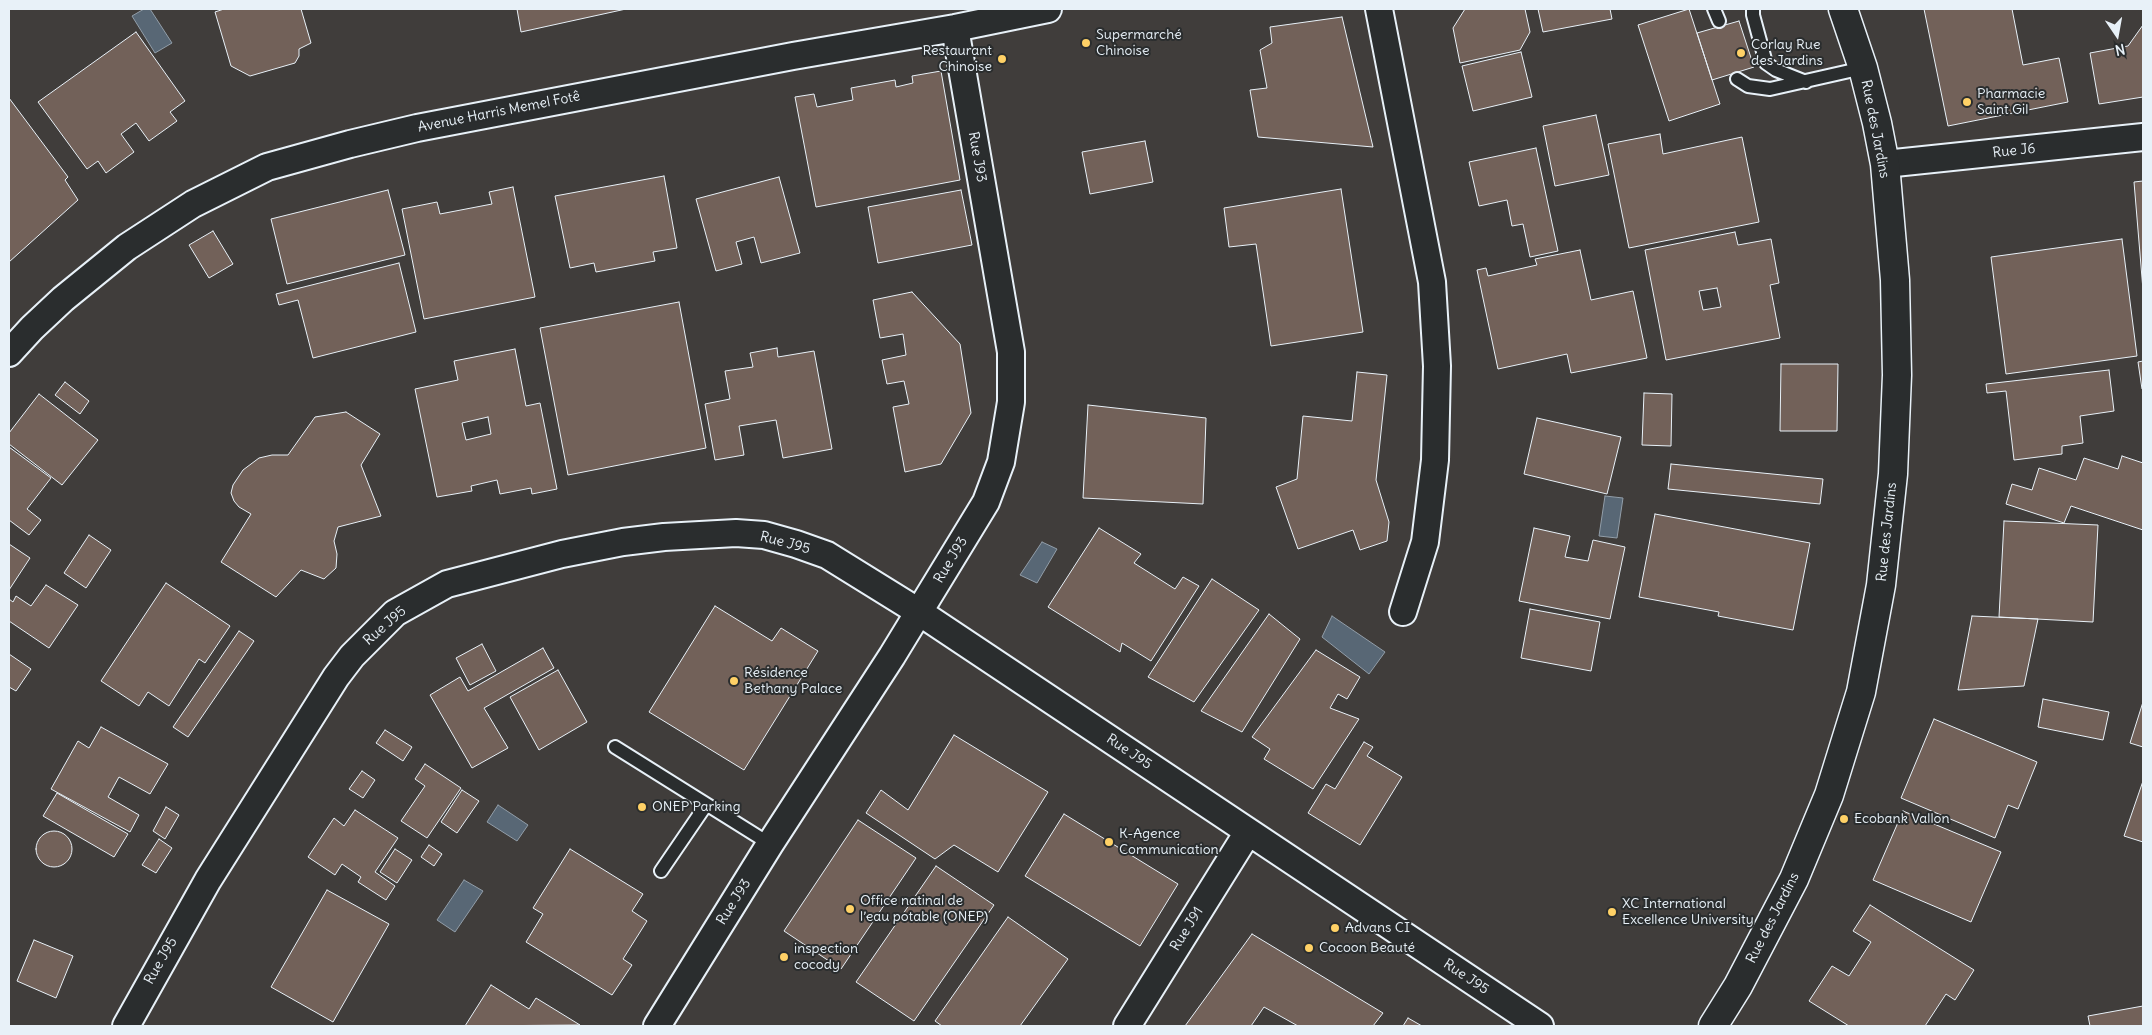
<!DOCTYPE html>
<meta charset="utf-8">
<style>
body{margin:0}
#map{position:relative;width:2152px;height:1035px;overflow:hidden;background:#403d3b;font-family:Delius,sans-serif}
canvas{display:block}
.frame{position:absolute;inset:0;border:10px solid #e8f1f8;pointer-events:none}
.north{position:absolute;left:2092px;top:10px;width:50px;height:50px;-webkit-text-stroke:4px #2a2d2e;paint-order:stroke;rotate:168deg;font-size:14px;font-weight:700;line-height:20px;text-align:center;color:#e8f1f8}
.north::after{content:'';display:block;margin:auto;width:18px;height:22px;background:#e8f1f8;clip-path:polygon(50% 0,100% 100%,50% 72%,0 100%)}
</style>
<div id="map">
<canvas width="2152" height="1035"></canvas>
<div class="frame"></div>
<div class="north">N</div>
</div>
<script>
const c = document.querySelector('canvas').getContext('2d');
c.lineJoin = 'round';
function fillPath(path, color) { c.fillStyle = color; c.fill(path, 'evenodd'); }
const poly = rows => new Path2D(rows.map(r => 'M' + r).join(''));
function strokePath(path, color, width, dash) { c.strokeStyle = color; c.lineWidth = width; c.lineCap = dash ? 'butt' : 'round'; c.setLineDash(dash || []); c.stroke(path); }
function write(font, color, halo, rows, align = 'center') {
  c.font = font + ' Delius,sans-serif'; c.lineWidth = 4; c.setLineDash([]); c.textBaseline = 'middle'; c.strokeStyle = halo; c.fillStyle = color; for (const [text, x, y, turn = 0] of rows) {
    c.save(); c.translate(x, y); c.rotate((+turn || 0) * Math.PI / 180); c.textAlign = isNaN(turn) ? turn : align; if (halo) c.strokeText(text, 0, 0); c.fillText(text, 0, 0); c.restore();
  }
}
const water = poly([
 [144,9,150,9,172,43,155,53,132,16,144,9],
 [1605,496,1623,498,1617,538,1599,536,1605,496],
 [1042,542,1057,549,1037,583,1020,575,1042,542],
 [1332,616,1385,652,1369,674,1322,637,1332,616],
 [498,805,528,825,517,841,487,822,498,805],
 [464,880,483,891,455,932,437,920,464,880]
]);
fillPath(water, '#586775');
strokePath(water, '#929ea9', 1);
const building = poly([
 [224,9,301,9,311,43,299,49,299,56,295,63,250,76,231,66,215,12,224,9],
 [517,9,626,9,521,32,517,9],
 [1465,9,1525,9,1530,32,1520,50,1460,63,1453,28,1465,9],
 [1538,9,1610,9,1612,19,1543,32,1538,9],
 [1689,9,1720,104,1669,121,1638,25,1689,9],
 [1924,9,2012,9,2023,65,2059,58,2068,102,1948,126,1924,9],
 [1342,17,1373,147,1258,137,1250,90,1267,88,1260,50,1272,43,1270,27,1342,17],
 [1739,21,1754,67,1712,80,1697,33,1739,21],
 [2143,25,2143,97,2099,104,2090,53,2128,46,2143,25],
 [136,32,185,101,170,112,177,121,149,141,136,123,121,134,134,152,106,173,98,161,87,169,38,102,136,32],
 [1521,52,1532,97,1473,111,1462,66,1521,52],
 [941,71,960,180,816,207,795,97,814,94,817,107,853,100,851,88,895,80,896,87,913,83,912,76,941,71],
 [9,98,68,177,65,180,78,200,9,262,9,98],
 [1596,115,1609,175,1555,186,1543,126,1596,115],
 [1660,134,1663,154,1742,137,1759,222,1629,248,1608,144,1660,134],
 [1145,141,1153,182,1090,194,1082,152,1145,141],
 [1536,148,1558,251,1530,257,1523,224,1512,226,1507,200,1479,206,1469,162,1536,148],
 [664,176,677,248,653,252,655,261,596,272,594,263,570,268,555,196,664,176],
 [779,177,800,253,761,263,754,237,736,242,742,264,716,271,696,199,779,177],
 [2143,181,2143,290,2134,182,2143,181],
 [513,187,535,297,424,319,402,209,437,202,440,214,492,204,489,192,513,187],
 [1341,189,1363,332,1271,346,1256,244,1229,247,1224,208,1341,189],
 [388,190,405,255,287,284,271,219,388,190],
 [961,190,972,245,878,263,868,207,961,190],
 [213,231,233,264,209,278,189,245,213,231],
 [1735,232,1738,245,1771,239,1779,283,1770,285,1780,338,1666,360,1645,250,1735,232],
 [1717,288,1721,307,1703,310,1699,291,1717,288],
 [2122,239,2137,356,2006,374,1991,257,2122,239],
 [1580,250,1591,300,1633,291,1647,358,1571,373,1567,354,1498,369,1477,270,1486,268,1488,276,1537,265,1535,259,1580,250],
 [399,263,416,332,313,358,298,300,279,305,276,294,399,263],
 [912,292,960,344,971,413,941,464,905,472,893,407,909,404,904,381,887,384,882,360,906,355,903,334,880,338,873,300,912,292],
 [679,302,706,448,568,475,540,328,679,302],
 [777,348,778,357,814,351,832,449,783,458,776,420,739,426,744,455,715,460,705,404,730,399,725,371,753,367,750,353,777,348],
 [515,349,526,406,540,403,557,489,532,494,531,488,500,494,497,480,471,486,472,491,437,497,415,389,458,380,454,361,515,349],
 [488,417,491,434,466,440,462,423,488,417],
 [2143,361,2143,389,2142,389,2138,362,2143,361],
 [1781,364,1838,364,1837,431,1780,431,1781,364],
 [2109,370,2114,411,2080,416,2083,443,2062,446,2062,454,2014,460,2006,391,1987,393,1986,384,2109,370],
 [1357,372,1387,375,1376,480,1389,522,1387,541,1360,550,1353,530,1298,549,1276,487,1297,479,1303,416,1352,421,1357,372],
 [65,382,89,401,80,414,55,395,65,382],
 [1644,393,1672,394,1671,446,1642,445,1644,393],
 [39,394,98,440,62,485,9,444,9,433,39,394],
 [1088,405,1206,418,1203,504,1083,498,1088,405],
 [346,412,380,434,361,465,381,516,338,527,334,541,337,554,336,568,324,579,301,570,276,597,221,562,251,514,239,507,234,501,231,493,233,485,243,470,259,458,272,455,288,455,315,417,346,412],
 [1537,418,1621,437,1607,494,1524,474,1537,418],
 [9,447,51,478,27,509,41,520,29,535,9,520,9,447],
 [2122,456,2143,463,2143,530,2071,506,2064,523,2006,504,2012,484,2032,490,2039,468,2076,480,2084,458,2118,469,2122,456],
 [1671,464,1823,479,1820,504,1668,489,1671,464],
 [1655,514,1810,543,1793,630,1718,616,1719,612,1639,597,1655,514],
 [2004,521,2098,525,2093,622,1999,617,2004,521],
 [1099,528,1141,554,1134,563,1175,589,1183,577,1199,586,1151,661,1122,643,1120,652,1048,607,1099,528],
 [1534,528,1570,536,1565,557,1588,561,1593,540,1625,547,1610,619,1519,601,1534,528],
 [89,535,111,550,86,588,64,573,89,535],
 [9,544,30,558,9,590,9,544],
 [1212,579,1259,610,1194,702,1148,677,1212,579],
 [166,583,230,626,205,663,199,659,169,706,148,692,139,706,101,681,166,583],
 [46,585,78,605,49,648,9,621,9,599,13,602,16,596,31,606,46,585],
 [715,606,772,641,781,628,818,651,744,770,649,712,715,606],
 [1530,609,1600,622,1591,671,1521,658,1530,609],
 [1269,614,1300,639,1242,732,1201,711,1269,614],
 [1972,616,2038,619,2024,686,1958,690,1972,616],
 [239,631,254,641,188,737,173,727,239,631],
 [482,644,496,671,470,685,456,658,482,644],
 [543,648,554,668,484,708,508,748,472,768,430,695,460,677,468,691,543,648],
 [1316,650,1360,677,1347,699,1338,694,1330,708,1359,719,1313,789,1264,759,1270,749,1252,737,1316,650],
 [9,654,31,669,16,691,9,687,9,654],
 [558,670,587,722,539,750,510,697,558,670],
 [2043,699,2109,712,2103,740,2038,727,2043,699],
 [2143,702,2143,747,2130,743,2143,702],
 [1934,719,2037,762,2018,809,2008,805,1995,838,1901,798,1934,719],
 [101,727,168,764,150,794,119,777,108,797,139,815,130,832,51,789,78,741,89,748,101,727],
 [385,730,412,747,403,761,376,743,385,730],
 [954,735,1048,792,998,872,954,845,935,859,866,813,881,790,908,810,954,735],
 [1364,742,1373,747,1367,756,1402,777,1360,845,1308,813,1326,784,1335,789,1364,742],
 [425,764,461,788,427,838,401,821,425,786,415,779,425,764],
 [362,771,375,780,363,798,349,789,362,771],
 [2143,781,2143,842,2124,836,2143,781],
 [462,790,479,801,457,833,441,822,462,790],
 [57,793,128,834,114,857,43,816,57,793],
 [166,807,179,815,165,839,153,831,166,807],
 [355,810,398,838,375,872,395,886,386,900,358,882,361,877,342,864,335,875,308,857,334,818,344,826,355,810],
 [1903,811,2001,852,1971,922,1873,880,1903,811],
 [1064,814,1178,884,1140,946,1025,876,1064,814],
 [858,820,916,858,841,969,784,931,858,820],
 '36 849a18 18 0 1 1 36 0a18 18 0 1 1-36 0Z',
 [159,839,172,848,156,873,142,865,159,839],
 [429,845,442,854,434,866,421,857,429,845],
 [395,849,412,860,397,883,380,872,395,849],
 [570,849,643,894,632,911,647,921,623,959,632,965,612,995,526,942,543,914,533,908,570,849],
 [936,866,994,905,914,1021,856,982,936,866],
 [327,890,389,924,333,1022,271,987,327,890],
 [1870,905,1974,970,1955,1000,1946,994,1925,1026,1849,1026,1809,1001,1832,966,1849,976,1871,942,1853,931,1870,905],
 [1008,917,1068,959,1020,1026,942,1026,935,1021,1008,917],
 [1252,934,1383,1013,1373,1026,1298,1026,1264,1007,1251,1026,1185,1026,1252,934],
 [34,940,73,956,56,998,17,981,34,940],
 [491,985,529,1009,536,998,580,1025,465,1026,491,985],
 [2143,1006,2143,1026,2090,1026,2088,1016,2143,1006],
 [1408,1018,1422,1026,1403,1026,1408,1018]
]);
fillPath(building, '#726159');
strokePath(building, '#e8f1f8', 1);
const lane = poly([
 [1714,9,1719,21],
 [1753,9,1753,15,1766,63,1776,70,1806,82],
 [1737,79,1748,86,1770,89,1863,68],
 [615,747,770,844],
 [661,871,706,805]
]);
const street = poly([
 [1379,9,1432,282,1437,366,1435,460,1425,542,1403,612],
 [1885,164,2143,137],
 [9,353,32,328,63,299,127,247,193,204,267,167,350,144,417,128,793,56,955,28,1048,9],
 [126,1026,208,880,336,677,352,656,395,613,447,584,562,554,623,542,664,537,736,533,764,535,796,544,827,555,919,612,1540,1026],
 [657,1026,770,844,892,656,986,502,1001,462,1011,402,1011,352,955,28],
 [1127,1026,1248,832]
]);
const secondary = poly([
 [1713,1026,1738,986,1794,879,1829,795,1861,692,1881,585,1893,474,1897,375,1895,280,1885,164,1877,123,1863,68,1843,9]
]);
strokePath(lane, '#e8f1f8', 16);
strokePath(street, '#e8f1f8', 30);
strokePath(secondary, '#e8f1f8', 31);
strokePath(lane, '#2a2d2e', 12);
strokePath(street, '#2a2d2e', 26);
strokePath(secondary, '#2a2d2e', 28);
for (const [x, y, r, color] of [
 [1086,43,5,"#ffd166"],
 [1741,53,5,"#ffd166"],
 [1002,59,5,"#ffd166"],
 [1967,102,5,"#ffd166"],
 [734,681,5,"#ffd166"],
 [642,807,5,"#ffd166"],
 [1844,819,5,"#ffd166"],
 [1109,842,5,"#ffd166"],
 [850,909,5,"#ffd166"],
 [1612,912,5,"#ffd166"],
 [1335,928,5,"#ffd166"],
 [1309,948,5,"#ffd166"],
 [784,957,5,"#ffd166"]
]) { const dot = new Path2D(); dot.arc(x, y, r, 0, 2 * Math.PI); c.fillStyle = color; c.fill(dot); strokePath(dot, '#2a2d2e', 2); }
write('14px', '#e8f1f8', '#2a2d2e', [
 ["Supermarché",1096,35],
 ["Chinoise",1096,51],
 ["Corlay Rue",1751,45],
 ["des Jardins",1751,61],
 ["Restaurant",992,51,"right"],
 ["Chinoise",992,67,"right"],
 ["Pharmacie",1977,94],
 ["Saint Gil",1977,110],
 ["Résidence",744,673],
 ["Bethany Palace",744,689],
 ["ONEP Parking",652,807],
 ["Ecobank Vallon",1854,819],
 ["K-Agence",1119,834],
 ["Communication",1119,850],
 ["Office natinal de",860,901],
 ["l’eau potable (ONEP)",860,917],
 ["XC International",1622,904],
 ["Excellence University",1622,920],
 ["Advans CI",1345,928],
 ["Cocoon Beauté",1319,948],
 ["inspection",794,949],
 ["cocody",794,965]
], 'left');
write('14px', '#e8f1f8', '#2a2d2e', [
 ["Avenue Harris Memel Fotê",499,112,-11],
 ["Rue des Jardins",1875,129,79],
 ["Rue J6",2014,151,-6],
 ["Rue J93",977,157,80],
 ["Rue des Jardins",1887,532,-84],
 ["Rue J95",785,543,15],
 ["Rue J93",951,560,-59],
 ["Rue J95",385,626,-41],
 ["Rue J95",1129,752,34],
 ["Rue J93",734,902,-58],
 ["Rue des Jardins",1773,918,-63],
 ["Rue J91",1187,929,-58],
 ["Rue J95",161,961,-60],
 ["Rue J95",1466,977,34]
]);
</script>
